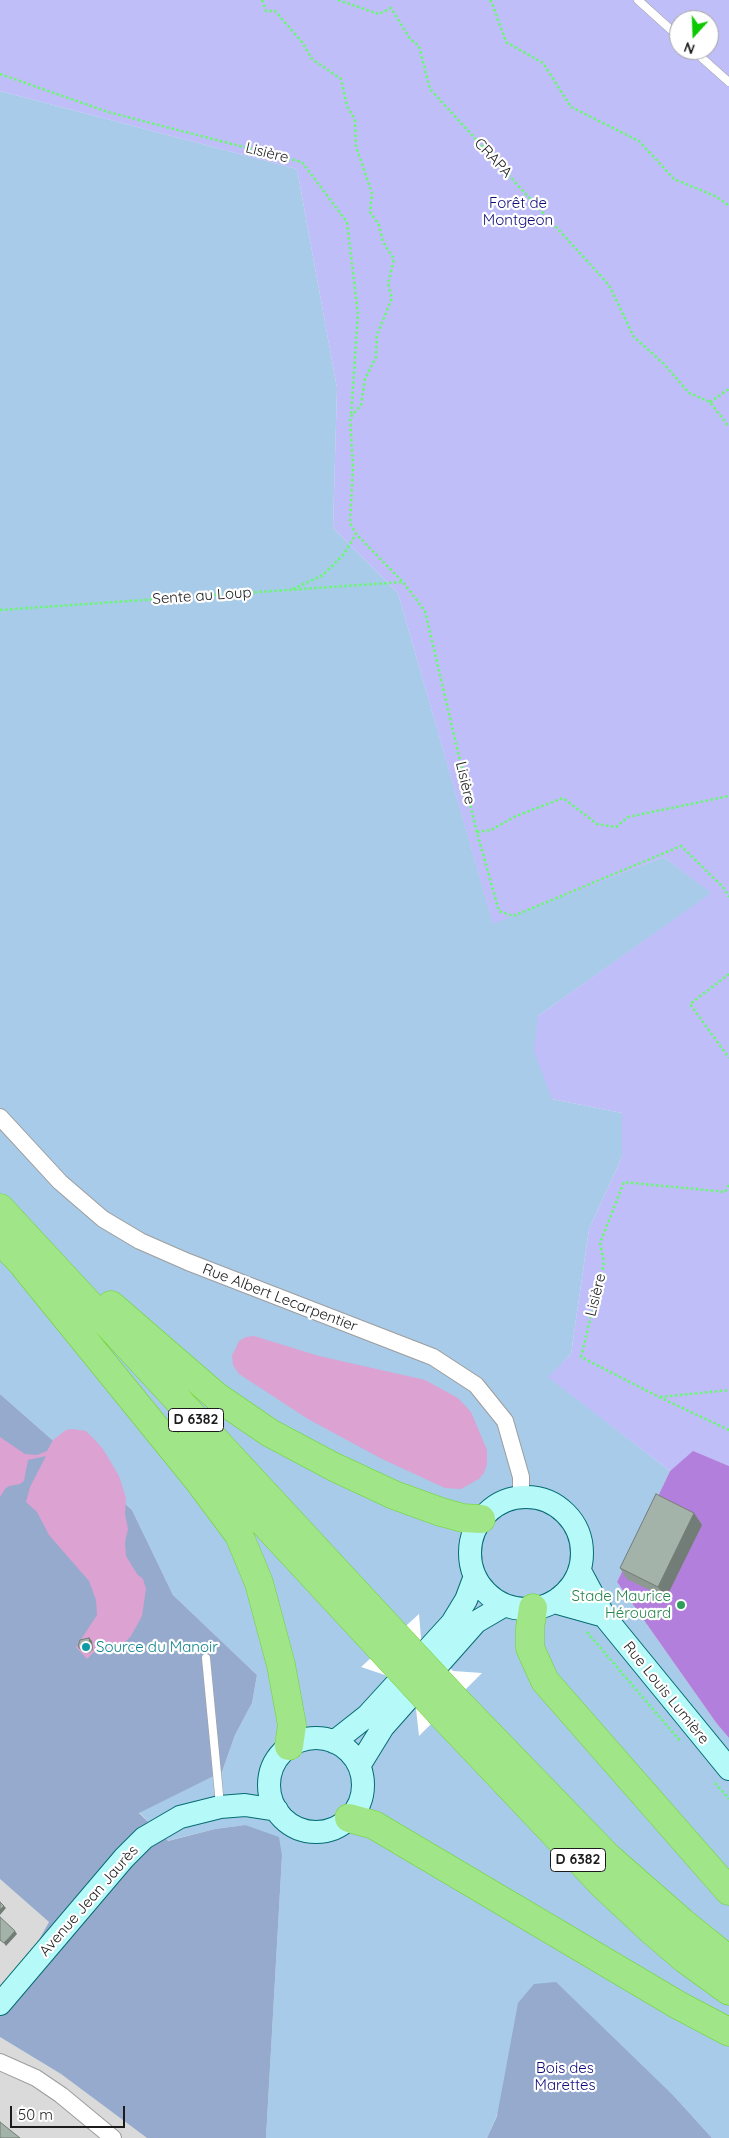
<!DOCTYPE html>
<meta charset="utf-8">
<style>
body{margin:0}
#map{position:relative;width:729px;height:2138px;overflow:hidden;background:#e2eee9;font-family:Quicksand,sans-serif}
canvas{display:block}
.north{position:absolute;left:669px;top:10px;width:50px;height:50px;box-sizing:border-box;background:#fff;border:1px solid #a4a4a4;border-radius:50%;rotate:200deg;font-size:14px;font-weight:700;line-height:20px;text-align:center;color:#1c1c1c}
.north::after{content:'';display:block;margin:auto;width:18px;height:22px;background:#0cc801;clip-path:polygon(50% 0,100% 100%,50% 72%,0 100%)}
.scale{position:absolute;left:10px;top:2106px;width:115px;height:22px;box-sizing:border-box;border:2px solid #1c1c1c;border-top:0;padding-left:6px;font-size:15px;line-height:18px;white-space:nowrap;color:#1c1c1c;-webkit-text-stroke:4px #fff;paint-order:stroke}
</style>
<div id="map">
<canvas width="729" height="2138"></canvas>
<div class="north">N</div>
<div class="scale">50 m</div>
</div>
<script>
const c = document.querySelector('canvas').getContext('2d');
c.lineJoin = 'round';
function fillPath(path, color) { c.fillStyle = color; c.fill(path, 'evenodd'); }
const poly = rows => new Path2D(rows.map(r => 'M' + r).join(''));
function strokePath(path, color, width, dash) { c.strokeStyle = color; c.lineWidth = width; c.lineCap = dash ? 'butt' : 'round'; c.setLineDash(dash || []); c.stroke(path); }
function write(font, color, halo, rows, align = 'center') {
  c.font = font + ' Quicksand,sans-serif'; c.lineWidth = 4.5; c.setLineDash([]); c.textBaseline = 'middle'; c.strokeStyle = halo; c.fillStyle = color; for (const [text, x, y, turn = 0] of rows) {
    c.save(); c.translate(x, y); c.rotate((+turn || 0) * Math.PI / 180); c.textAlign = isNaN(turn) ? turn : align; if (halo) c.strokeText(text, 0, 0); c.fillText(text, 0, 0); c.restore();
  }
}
fillPath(poly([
 [0,1879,49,1922,0,2008],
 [0,2037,61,2074,147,2138,0,2138]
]), '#d9dad9');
fillPath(poly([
 [0,91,297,169,337,388,333,528,398,593,493,923,664,857,712,893,538,1016,552,1099,622,1113,622,1157,589,1229,571,1354,549,1377,670,1471,617,1582,717,1724,729,1738,729,2138,712,2138,673,2095,555,1982,487,2138,266,2138,282,1856,245,1825,215,1829,167,1841,139,1812,222,1772,235,1735,252,1703,257,1675,173,1595,132,1510,0,1394]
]), '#a7cbe8');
fillPath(poly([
 [0,1394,132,1510,173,1595,257,1675,252,1703,235,1735,222,1772,139,1813,168,1841,215,1829,245,1825,279,1837,282,1856,266,2138,147,2138,61,2074,0,2037,0,2008,49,1922,0,1879],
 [556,1982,673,2095,712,2138,487,2138,497,2116,518,2003,534,1984]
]), '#96aacd');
fillPath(poly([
 [0,0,729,0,729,1466,693,1452,670,1471,548,1377,571,1354,589,1229,622,1157,622,1113,552,1099,534,1051,538,1016,711,893,664,857,493,924,398,593,333,528,337,388,297,169,0,91],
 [679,20,709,20,709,50,679,50]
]), '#bfbef9');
fillPath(poly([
 [693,1451,729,1466,729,1738,717,1724,617,1582,670,1471]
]), '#b37fdd');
fillPath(poly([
 [254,1336,319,1356,425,1380,458,1398,471,1412,487,1450,487,1464,484,1473,479,1479,461,1489,445,1488,382,1459,308,1419,239,1374,233,1365,232,1356,239,1341,246,1337],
 [72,1429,86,1431,94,1439,103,1449,119,1476,126,1498,125,1514,128,1529,125,1542,126,1556,137,1574,143,1579,146,1589,142,1616,131,1636,120,1647,104,1651,97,1649,87,1659,76,1647,97,1615,96,1600,89,1581,49,1535,37,1512,26,1502,30,1487,46,1456,28,1460,24,1481,20,1484,9,1486,5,1489,0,1497,0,1437,25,1454,37,1455,47,1451,53,1440,66,1430]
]), '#dca2d2');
fillPath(poly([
 [419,1614,421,1638,453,1671,482,1673,419,1736,416,1709,385,1675,361,1667]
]), '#fff');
const lane = poly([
 [638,0,679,37],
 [693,50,729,82],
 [206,1658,220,1805]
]);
const street = poly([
 [0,1117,60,1182,103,1219,140,1241,188,1262,433,1357,476,1385,505,1421,521,1477,521,1496],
 [0,2062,36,2078,61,2095,113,2138]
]);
const secondary = poly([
 '470 1553a56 56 0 1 1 112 0a56 56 0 1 1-112 0Z',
 [580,1571,604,1616,729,1769],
 [554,1602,604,1616],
 '269 1785a47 47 0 1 1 94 0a47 47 0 1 1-94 0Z',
 [334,1742,367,1716,452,1623,466,1600,475,1576],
 [359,1766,383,1727,476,1622,505,1605],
 [0,2004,124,1858,144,1838,180,1817,220,1807,245,1805,277,1810]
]);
const highway = poly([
 [0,1208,392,1631],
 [0,1240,37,1279],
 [25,1267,198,1480,239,1535,259,1583,281,1665,292,1725,289,1746],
 [111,1305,216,1396,270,1433,334,1467,394,1495,441,1512,463,1518,481,1519],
 [189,1442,380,1648],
 [533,1608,530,1628,530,1648,545,1681,729,1891],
 [456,1700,608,1857,682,1922,729,1960],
 [441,1714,604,1886,650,1929,685,1959,729,1991],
 [349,1818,374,1825,678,2005,729,2032]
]);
strokePath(lane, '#9d9d9d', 9);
strokePath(street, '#9d9d9d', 18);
strokePath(secondary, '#056c72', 24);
strokePath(highway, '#6cd724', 29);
strokePath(poly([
 [262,0,266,11,275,11,302,42,312,59,341,79,347,106,355,120,356,147,372,193,370,212,379,225,383,242,394,259,388,284,392,298,377,335,376,357,365,379,361,405,350,418,353,467,350,523,356,534,403,582,425,611,476,829,499,911,513,916,681,846,723,887,729,897],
 [338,0,379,14,391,8,410,39,419,46,430,89,609,285,634,337,664,364,689,393,710,402,729,427],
 [490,0,492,3,506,42,543,63,571,107,639,141,674,179,717,197,729,206],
 [0,74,108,112,302,162,347,222,358,314,351,416],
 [710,402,729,389],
 [293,589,323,575,344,554,356,534],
 [0,610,403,582],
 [477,832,491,830,516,816,563,798,597,824,616,827,628,817,729,796],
 [729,974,690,1004,729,1058],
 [729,1185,725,1192,624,1182,600,1243,604,1263,581,1357,659,1397,729,1430],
 [660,1397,729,1390],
 [587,1632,681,1742],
 [715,1783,729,1799]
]), '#67f96e', 2.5, [2.5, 2.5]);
strokePath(lane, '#fff', 8);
strokePath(street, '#fff', 16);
strokePath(secondary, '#b5f9f8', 22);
strokePath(highway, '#a0e689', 28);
const highwayBridge = poly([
 [392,1631,456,1700],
 [380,1648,441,1714]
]);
strokePath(highwayBridge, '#6cd724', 29, []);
strokePath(highwayBridge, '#a0e689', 28);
fillPath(poly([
 [694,1513,702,1525,666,1598,627,1579,620,1568],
 [89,1638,92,1641,93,1650,89,1653,82,1652,78,1646]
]), '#8d9a92');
fillPath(poly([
 [694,1513,702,1525,666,1598,658,1587],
 [89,1638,92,1641,93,1650,91,1647],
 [4,1906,6,1908,0,1915,0,1910],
 [15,1931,17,1934,6,1946,4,1943]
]), '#737d77');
const building = poly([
 [656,1494,694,1513,658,1587,620,1568,656,1494],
 [89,1638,91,1647,87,1650,80,1649,78,1646,80,1640,89,1638],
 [0,1902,4,1906,0,1910,0,1902],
 [0,1917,15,1931,4,1943,0,1940,0,1917],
 [0,2122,20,2138,0,2138,0,2122]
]);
fillPath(building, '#a4b3aa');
strokePath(building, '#737d77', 1);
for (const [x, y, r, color] of [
 [681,1605,5,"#2e9e5b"],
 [86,1647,5,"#0f9aa8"]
]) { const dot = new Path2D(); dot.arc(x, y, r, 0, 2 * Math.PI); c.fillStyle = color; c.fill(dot); strokePath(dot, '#fff', 2); }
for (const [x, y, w] of [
 [196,1420,55],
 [578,1860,55]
]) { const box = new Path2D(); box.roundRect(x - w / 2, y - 11.5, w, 23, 4); c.fillStyle = '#fff'; c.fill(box); strokePath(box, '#1c1c1c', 1); }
write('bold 14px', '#1c1c1c', null, [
 ["D 6382",196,1420],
 ["D 6382",578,1860]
]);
write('15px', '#1c1c1c', '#fff', [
 ["Lisière",267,153,14],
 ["CRAPA",493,158,47],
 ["Sente au Loup",202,596,-4],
 ["Lisière",465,783,77],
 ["Lisière",596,1295,-76],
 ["Rue Albert Lecarpentier",280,1298,21],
 ["Rue Louis Lumière",666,1693,51],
 ["Avenue Jean Jaurès",89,1901,-49]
]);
write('15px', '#0e0b79', '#fff', [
 ["Forêt de",518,203],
 ["Montgeon",518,220],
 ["Bois des",565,2068],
 ["Marettes",565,2085]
]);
write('15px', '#27864d', '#fff', [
 ["Stade Maurice",671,1596],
 ["Hérouard",671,1613]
], 'right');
write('15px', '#0d838f', '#fff', [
 ["Source du Manoir",96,1647]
], 'left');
</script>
